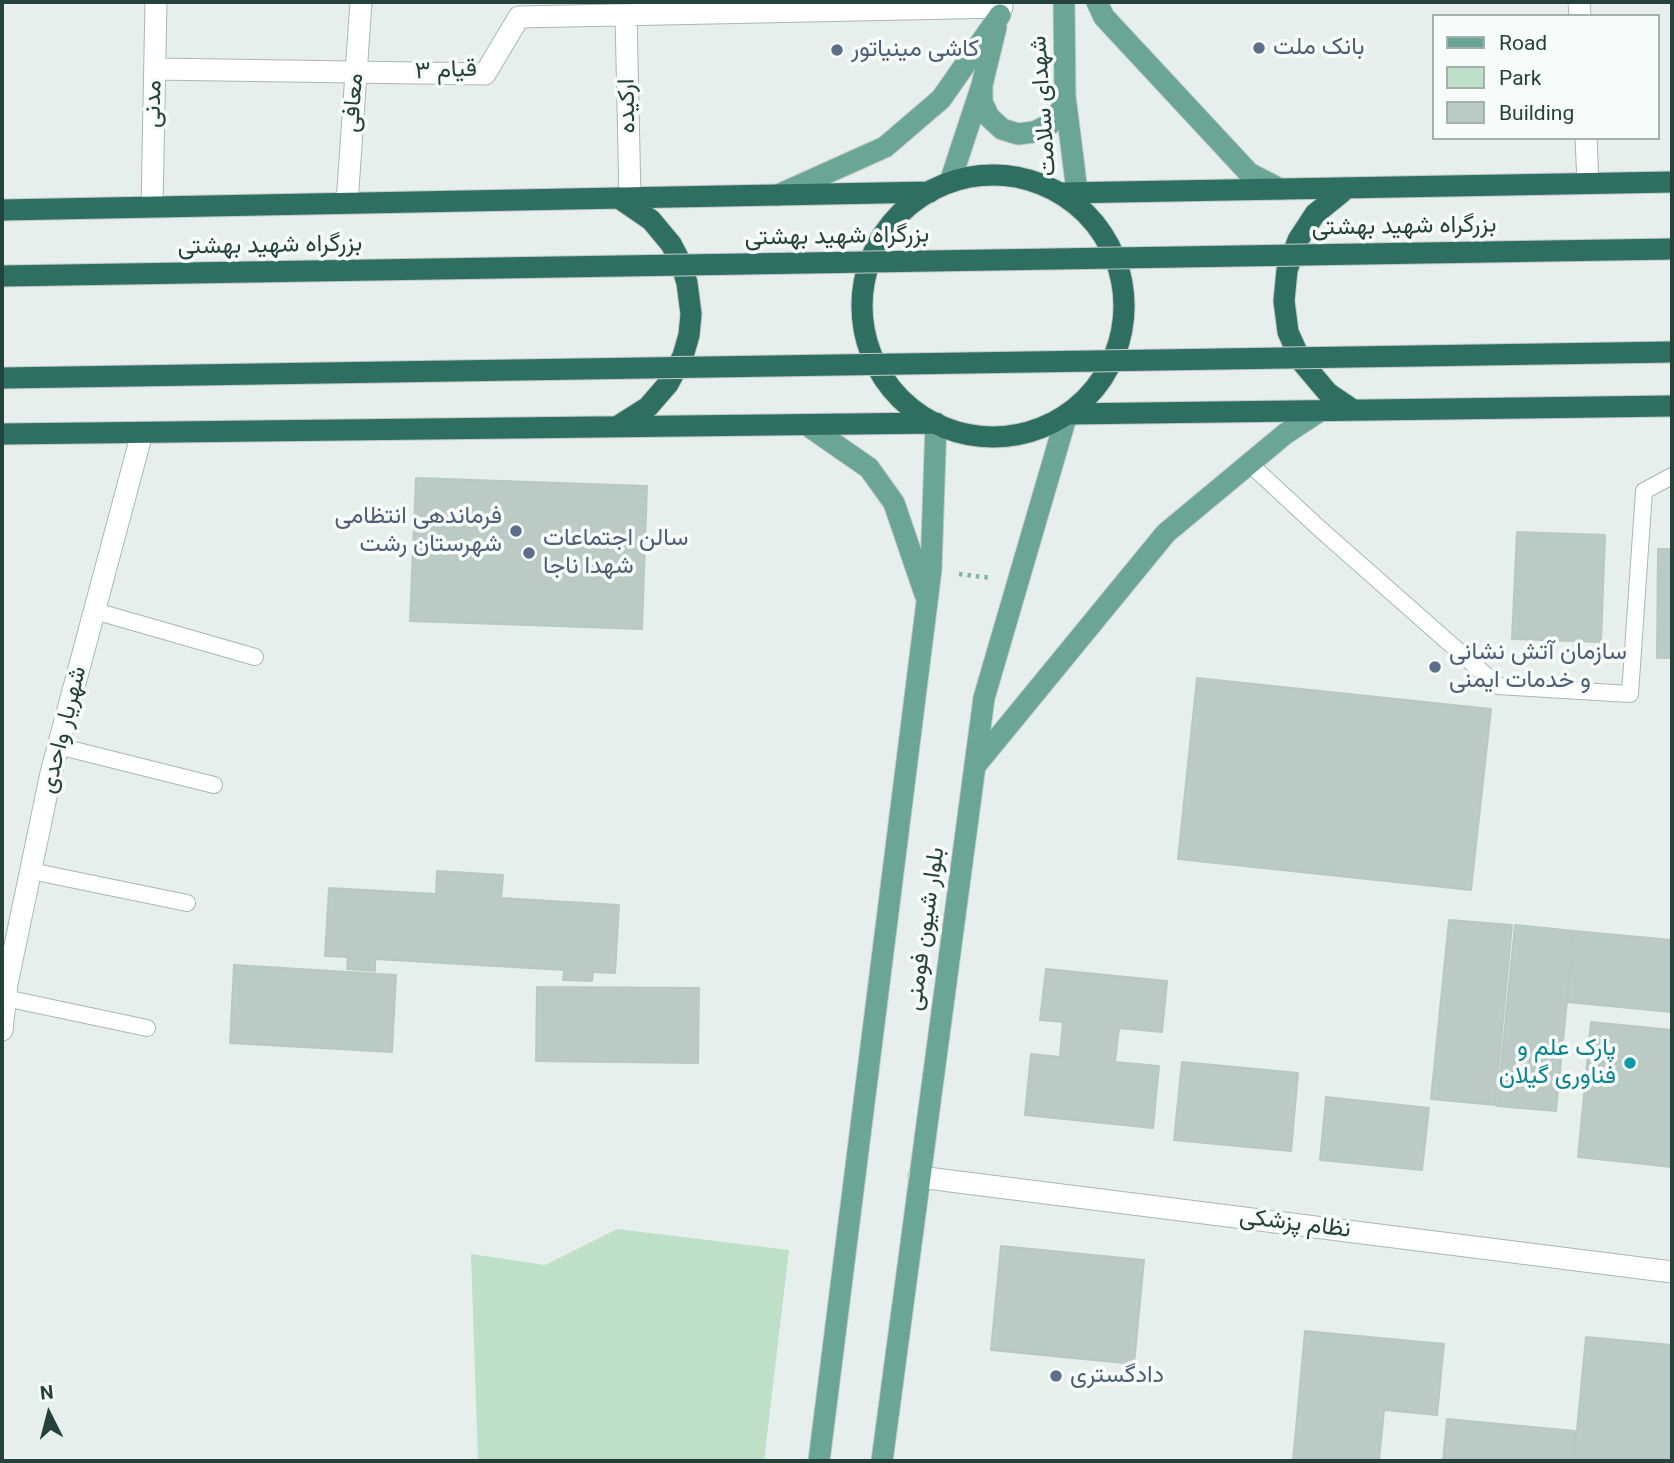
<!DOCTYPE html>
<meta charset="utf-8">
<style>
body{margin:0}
#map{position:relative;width:1674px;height:1463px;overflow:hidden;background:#e6efeb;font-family:Roboto,sans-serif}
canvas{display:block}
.frame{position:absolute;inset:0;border:4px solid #24423a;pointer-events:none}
.legend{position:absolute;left:1432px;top:14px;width:228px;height:126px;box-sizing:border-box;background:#f7fbf9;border:2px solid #a3b1ad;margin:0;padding:9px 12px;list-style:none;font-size:21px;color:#24423a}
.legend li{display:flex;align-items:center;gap:14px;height:35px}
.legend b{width:35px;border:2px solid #a3b1ad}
.north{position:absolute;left:14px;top:1379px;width:70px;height:70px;-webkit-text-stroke:5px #f7fbf9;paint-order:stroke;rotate:354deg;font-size:19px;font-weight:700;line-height:28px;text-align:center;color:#24423a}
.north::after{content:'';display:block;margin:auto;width:24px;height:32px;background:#24423a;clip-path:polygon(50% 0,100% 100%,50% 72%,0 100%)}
</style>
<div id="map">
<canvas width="1674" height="1463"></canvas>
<div class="frame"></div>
<ul class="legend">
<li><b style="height:9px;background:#6aa596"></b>Road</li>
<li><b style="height:19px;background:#bfe0c8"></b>Park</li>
<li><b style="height:19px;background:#bbcac4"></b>Building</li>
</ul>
<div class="north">N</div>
</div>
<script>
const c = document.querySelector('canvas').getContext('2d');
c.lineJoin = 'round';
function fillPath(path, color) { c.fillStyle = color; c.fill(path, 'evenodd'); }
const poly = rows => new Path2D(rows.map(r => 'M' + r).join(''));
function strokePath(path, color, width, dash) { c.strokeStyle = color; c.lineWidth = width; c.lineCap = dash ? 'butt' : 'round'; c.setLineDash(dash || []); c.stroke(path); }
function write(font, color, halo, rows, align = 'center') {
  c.font = font + ' Roboto,Vazirmatn,sans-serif'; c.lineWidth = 7; c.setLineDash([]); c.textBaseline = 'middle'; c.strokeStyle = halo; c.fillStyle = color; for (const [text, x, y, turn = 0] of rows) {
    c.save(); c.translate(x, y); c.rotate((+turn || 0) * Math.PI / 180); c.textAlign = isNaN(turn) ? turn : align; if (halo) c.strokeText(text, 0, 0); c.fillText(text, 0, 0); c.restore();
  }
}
fillPath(poly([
 [617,1229,789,1250,764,1461,478,1461,471,1254,545,1265]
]), '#bfe0c8');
const building = poly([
 [416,478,647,486,642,629,410,621,416,478],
 [1517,532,1605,535,1601,642,1512,639,1517,532],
 [1658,549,1672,549,1672,658,1657,658,1658,549],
 [1197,678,1491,709,1471,890,1178,859,1197,678],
 [437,871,503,875,501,898,619,905,615,973,593,972,592,981,563,980,564,970,375,959,375,971,347,969,348,957,325,956,329,888,436,894,437,871],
 [1449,920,1512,925,1495,1105,1431,1099,1449,920],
 [1515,925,1574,931,1556,1111,1497,1106,1515,925],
 [1574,931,1672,940,1672,1012,1567,1002,1574,931],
 [234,965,396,975,392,1052,230,1043,234,965],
 [1046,969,1167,981,1162,1032,1119,1028,1115,1062,1159,1066,1153,1128,1025,1115,1031,1054,1060,1057,1063,1022,1040,1020,1046,969],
 [537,987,699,988,698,1063,536,1061,537,987],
 [1591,1022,1672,1030,1672,1167,1578,1157,1591,1022],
 [1182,1062,1298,1073,1291,1151,1174,1140,1182,1062],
 [1326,1097,1429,1108,1422,1170,1320,1160,1326,1097],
 [1001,1246,1144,1260,1134,1364,991,1350,1001,1246],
 [1305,1331,1444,1344,1437,1415,1384,1410,1379,1461,1293,1461,1305,1331],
 [1586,1337,1672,1345,1672,1461,1574,1461,1586,1337],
 [1447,1419,1575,1431,1572,1461,1443,1461,1447,1419]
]);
fillPath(building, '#bbcac4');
strokePath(building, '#b8c9c2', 2);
const lane = poly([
 [1250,464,1320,529,1498,686,1630,694,1644,491,1672,476],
 [95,611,255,657],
 [58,746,214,785],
 [31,871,187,903],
 [5,998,147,1028]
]);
const street = poly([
 [1579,2,1580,16],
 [626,15,630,198],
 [155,69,485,74,519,17,1002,7],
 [1586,138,1588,183],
 [347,203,361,2],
 [152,207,156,2],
 [919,1177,1672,1272]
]);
const secondary = poly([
 [2,1030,7,984,51,773,142,433]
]);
const primary = poly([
 [1064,2,1065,96,1079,207],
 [1097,2,1104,17,1249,173,1280,189],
 [982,87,982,102,989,117,1002,129,1018,134,1034,132,1049,125,1060,112,1065,96],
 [950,182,982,85,996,27],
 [778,195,885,147,941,99,1000,15],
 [807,425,869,468,894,503,925,594],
 [975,766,1166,533,1285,434,1320,411],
 [819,1461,931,570,936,423],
 [882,1461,984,698,1067,414]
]);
const highway = poly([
 '862 306a131 131 0 1 1 262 0a131 131 0 1 1-262 0Z',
 [1347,188,1315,214,1298,240,1287,270,1284,301,1288,332,1301,361,1328,393,1353,410],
 [1061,193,1672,182],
 [2,210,930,192],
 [1067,414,1672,406],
 [618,426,648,407,668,384,683,356,689,335,691,314,687,283,681,263,671,244,651,220,619,198],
 [2,434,936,423]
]);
strokePath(lane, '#a8b8b2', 18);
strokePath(street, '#a8b8b2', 23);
strokePath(secondary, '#a4bbb3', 23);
strokePath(primary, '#c2cac8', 23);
strokePath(highway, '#c2cac8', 23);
strokePath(poly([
 [959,574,992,578]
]), '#86b3a5', 4.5, [3.5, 5]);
strokePath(lane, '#fff', 16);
strokePath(street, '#fff', 21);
strokePath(secondary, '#fff', 21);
strokePath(primary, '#6aa596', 21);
strokePath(highway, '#2f6f62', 21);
const highwayBridge = poly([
 [2,276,1672,249],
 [2,378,1672,352]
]);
strokePath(highwayBridge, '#c2cac8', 23, []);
strokePath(highwayBridge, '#2f6f62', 21);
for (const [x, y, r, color] of [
 [1259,48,7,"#5c6f8a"],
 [837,50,7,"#5c6f8a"],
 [516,531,7,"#5c6f8a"],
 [529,553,7,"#5c6f8a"],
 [1435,667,7,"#5c6f8a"],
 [1630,1063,7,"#0f9aa8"],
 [1056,1376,7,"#5c6f8a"]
]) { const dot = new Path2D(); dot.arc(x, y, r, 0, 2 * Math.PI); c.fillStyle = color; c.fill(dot); strokePath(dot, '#f7fbf9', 2.5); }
write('24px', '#4e5e75', '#f7fbf9', [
 ["بانک ملت",1273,48],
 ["کاشی مینیاتور",851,50],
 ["فرماندهی انتظامی",502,517,"right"],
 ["شهرستان رشت",502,545,"right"],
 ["سالن اجتماعات",543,539],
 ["شهدا ناجا",543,567],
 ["سازمان آتش نشانی",1449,653],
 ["و خدمات ایمنی",1449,681],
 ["دادگستری",1070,1376]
], 'left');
write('24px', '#24423a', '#f7fbf9', [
 ["قیام ۳",446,71,-3],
 ["معافی",354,103,-86],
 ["مدنی",154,104,-89],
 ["ارکیده",628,106,-91],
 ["شهدای سلامت",1044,106,-94],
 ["بزرگراه شهید بهشتی",1404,227,-1],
 ["بزرگراه شهید بهشتی",837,237,-1],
 ["بزرگراه شهید بهشتی",270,246,-1],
 ["شهریار واحدی",64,730,-76],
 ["بلوار شیون فومنی",926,929,-82],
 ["نظام پزشکی",1295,1224,7]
]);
write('24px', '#0d838f', '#f7fbf9', [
 ["پارک علم و",1616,1049],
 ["فناوری گیلان",1616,1077]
], 'right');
</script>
